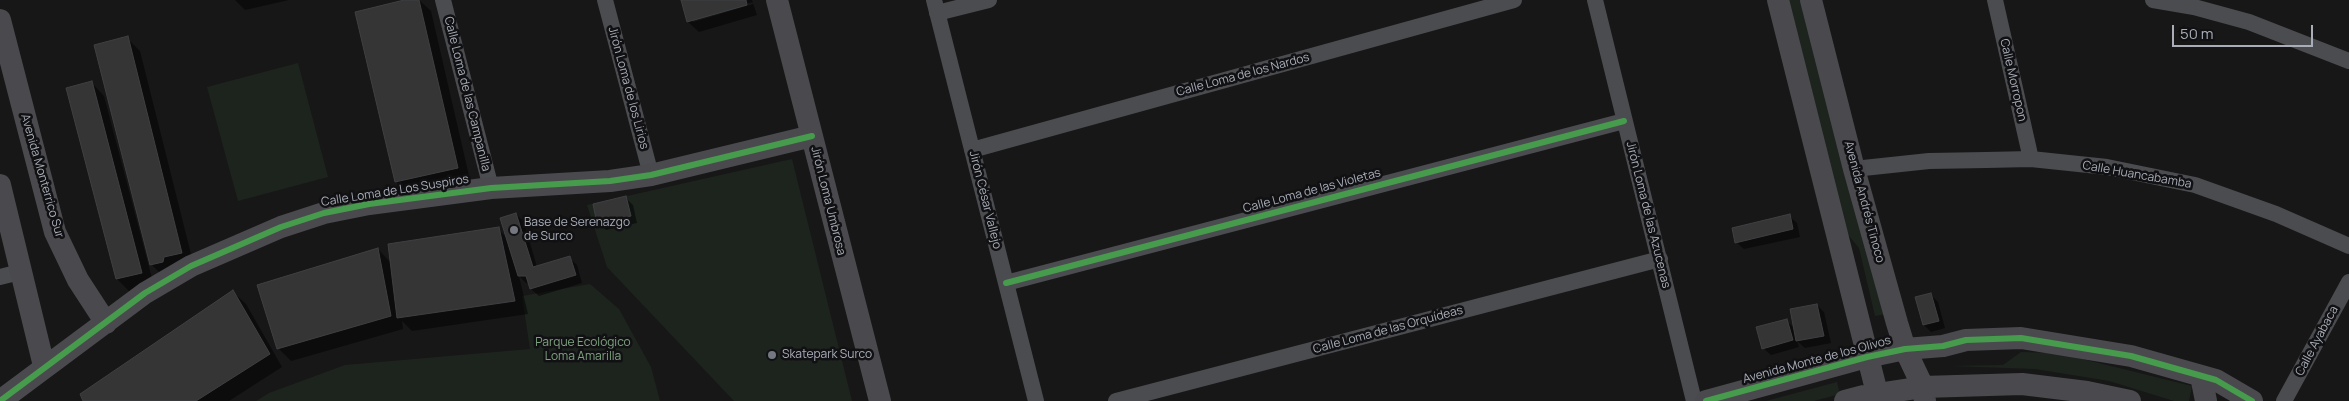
<!DOCTYPE html>
<meta charset="utf-8">
<style>
body{margin:0}
#map{position:relative;width:2349px;height:401px;overflow:hidden;background:#171717;font-family:Manrope,sans-serif}
canvas{display:block}
.scale{position:absolute;left:2172px;top:25px;width:141px;height:22px;box-sizing:border-box;border:2px solid #a8adb8;border-top:0;padding-left:6px;font-size:15px;line-height:18px;white-space:nowrap;color:#a8adb8;-webkit-text-stroke:4px #111113;paint-order:stroke}
</style>
<div id="map">
<canvas width="2349" height="401"></canvas>
<div class="scale">50 m</div>
</div>
<script>
const c = document.querySelector('canvas').getContext('2d');
c.lineJoin = 'round';
function fillPath(path, color) { c.fillStyle = color; c.fill(path, 'evenodd'); }
const poly = rows => new Path2D(rows.map(r => 'M' + r).join(''));
function strokePath(path, color, width, dash) { c.strokeStyle = color; c.lineWidth = width; c.lineCap = dash ? 'butt' : 'round'; c.setLineDash(dash || []); c.stroke(path); }
function write(font, color, halo, rows, align = 'center') {
  c.font = font + ' Manrope,sans-serif'; c.lineWidth = 5; c.setLineDash([]); c.textBaseline = 'middle'; c.strokeStyle = halo; c.fillStyle = color; for (const [text, x, y, turn = 0] of rows) {
    c.save(); c.translate(x, y); c.rotate((+turn || 0) * Math.PI / 180); c.textAlign = isNaN(turn) ? turn : align; if (halo) c.strokeText(text, 0, 0); c.fillText(text, 0, 0); c.restore();
  }
}
fillPath(poly([
 [1786,0,1806,0,1887,314,1875,316,1859,248,1844,230],
 [298,63,328,177,238,201,207,87],
 [792,159,852,401,734,401,607,267,587,205],
 [590,284,619,309,651,367,660,401,256,401,269,393,345,365,530,349,522,296],
 [2021,352,2058,353,2192,386,2189,401,2174,401,2109,381,2035,369,1950,366,2003,365],
 [1837,382,1840,394,1814,401,1766,401]
]), '#1d241e');
fillPath(poly([
 [235,0,289,0,245,10],
 [410,0,419,0,431,11,470,180,409,194,396,181],
 [682,0,752,0,757,15,699,32,688,22],
 [753,2,753,4,693,22,693,19],
 [127,38,140,51,194,266,164,277,151,264],
 [91,82,104,96,154,286,130,292,117,279,68,89],
 [626,198,633,205,637,223,606,230,599,223],
 [516,214,524,222,537,267,569,258,577,265,582,283,539,296,531,289,530,283,526,283,519,276,528,314,412,331,402,321,403,329,291,361,278,348,378,249,391,263,498,229,507,238],
 [1789,216,1797,223,1800,237,1744,249,1736,242],
 [233,292,246,304,282,367,229,401,85,401],
 [1930,294,1938,302,1945,328,1931,332,1924,325],
 [1817,305,1824,312,1831,343,1805,348,1797,341,1799,347,1771,355,1763,348,1786,320,1795,329]
]), '#0007');
const building = poly([
 [404,0,419,0,458,168,395,182,355,12,404,0],
 [681,0,746,0,747,5,687,22,681,0],
 [128,36,182,253,164,257,163,262,150,265,94,45,128,36],
 [92,81,142,273,116,279,66,88,92,81],
 [626,196,631,216,597,223,593,204,626,196],
 [516,213,533,267,570,256,576,275,530,289,526,276,518,276,500,218,516,213],
 [1790,214,1793,229,1735,243,1732,228,1790,214],
 [499,227,515,301,397,318,388,244,499,227],
 [378,248,391,316,277,349,257,285,378,248],
 [233,290,270,354,196,401,83,401,80,394,233,290],
 [1931,293,1939,321,1923,325,1915,297,1931,293],
 [1817,304,1824,336,1796,341,1790,309,1817,304],
 [1787,319,1793,340,1762,349,1756,327,1787,319]
]);
fillPath(building, '#353536');
strokePath(building, '#3f4043', 1);
strokePath(poly([
 [443,0,491,188],
 [605,0,651,175],
 [934,0,1036,401],
 [1595,0,1694,401],
 [1995,0,2031,159],
 [2153,0,2194,7,2249,22,2349,61],
 [937,13,989,0],
 [972,150,1514,0],
 [1854,169,1929,161,1986,160,2031,159,2107,167,2195,185,2276,214,2349,246],
 [0,277,20,272],
 [1006,283,1624,121],
 [1116,401,1660,259],
 [2284,401,2349,282]
]), '#4b4c50', 16);
strokePath(poly([
 [777,0,880,401],
 [1778,0,1879,401],
 [1811,0,1854,169,1897,323,1905,349,1923,387,1925,401],
 [0,20,55,232,78,280,106,323],
 [0,185,44,366],
 [2201,376,2206,401],
 [0,401,145,293,191,266,281,227,324,213,369,204,491,188,610,181,651,175,812,136],
 [1706,401,1867,357,1905,349,1943,346,1966,340,2021,338,2131,356,2216,380,2252,401],
 [1845,401,1864,396,1923,387,2022,384,2087,392,2130,401]
]), '#4a4a4e', 22);
strokePath(poly([
 [1006,283,1624,121],
 [0,401,145,293,191,266,281,227,324,213,369,204,491,188,610,181,651,175,812,136],
 [1706,401,1867,357,1905,349,1943,346,1966,340,2021,338,2131,356,2216,380,2252,401]
]), '#469c4c', 6);
for (const [x, y, r, color] of [
 [514,230,5,"#757880"],
 [772,355,5,"#757880"]
]) { const dot = new Path2D(); dot.arc(x, y, r, 0, 2 * Math.PI); c.fillStyle = color; c.fill(dot); strokePath(dot, '#111113', 2); }
write('12px', '#a8adb8', '#111113', [
 ["Calle Loma de los Nardos",1243,75,-15],
 ["Calle Morropon",2013,80,77],
 ["Jirón Loma de los Lirios",628,88,75],
 ["Calle Loma de las Campanilla",467,94,76],
 ["Calle Huancabamba",2137,175,10],
 ["Avenida Monterrico Sur",42,176,74],
 ["Calle Loma de Los Suspiros",395,191,-9],
 ["Calle Loma de las Violetas",1312,191,-15],
 ["Jirón César Vallejo",985,200,76],
 ["Jirón Loma Umbrosa",828,201,76],
 ["Avenida Andrés Tinoco",1864,202,75],
 ["Jirón Loma de las Azucenas",1648,215,76],
 ["Calle Loma de las Orquídeas",1388,330,-15],
 ["Calle Ayabaca",2317,341,-62],
 ["Avenida Monte de los Olivos",1817,360,-15]
]);
write('12px', '#a8adb8', '#111113', [
 ["Base de Serenazgo",524,223],
 ["de Surco",524,237],
 ["Skatepark Surco",782,355]
], 'left');
write('12px', '#7fa381', '#111113', [
 ["Parque Ecológico",583,343],
 ["Loma Amarilla",583,357]
]);
</script>
